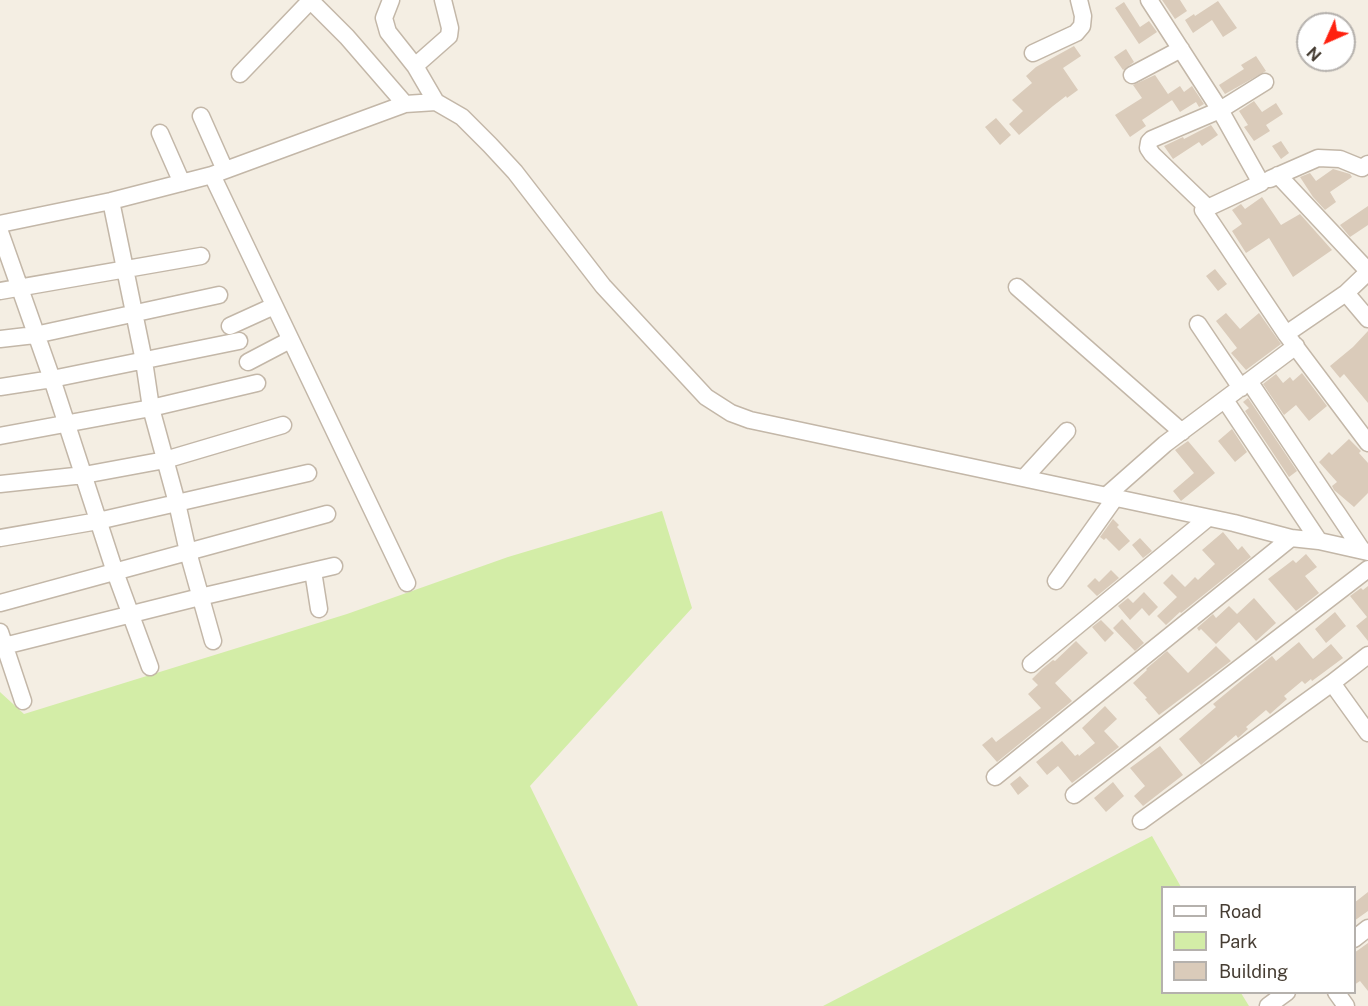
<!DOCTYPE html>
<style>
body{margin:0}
#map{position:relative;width:1368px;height:1006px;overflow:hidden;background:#f4eee3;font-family:"Public Sans",sans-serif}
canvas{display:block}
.legend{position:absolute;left:1161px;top:886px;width:195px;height:108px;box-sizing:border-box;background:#fff;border:2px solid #b5b1ad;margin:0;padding:8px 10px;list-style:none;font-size:18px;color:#463d33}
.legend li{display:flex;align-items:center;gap:12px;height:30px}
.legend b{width:30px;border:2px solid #b5b1ad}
.north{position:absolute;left:1296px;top:12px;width:60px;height:60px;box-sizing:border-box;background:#fff;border:2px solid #b5b1ad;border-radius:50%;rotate:225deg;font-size:16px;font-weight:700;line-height:24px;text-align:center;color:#463d33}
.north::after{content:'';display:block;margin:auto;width:21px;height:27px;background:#ff210f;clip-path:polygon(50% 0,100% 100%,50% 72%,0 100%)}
</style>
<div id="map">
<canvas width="1368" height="1006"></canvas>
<ul class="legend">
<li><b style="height:8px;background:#fff"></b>Road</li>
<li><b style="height:16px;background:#d3eda7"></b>Park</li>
<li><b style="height:16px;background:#dacbba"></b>Building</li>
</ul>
<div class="north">N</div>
</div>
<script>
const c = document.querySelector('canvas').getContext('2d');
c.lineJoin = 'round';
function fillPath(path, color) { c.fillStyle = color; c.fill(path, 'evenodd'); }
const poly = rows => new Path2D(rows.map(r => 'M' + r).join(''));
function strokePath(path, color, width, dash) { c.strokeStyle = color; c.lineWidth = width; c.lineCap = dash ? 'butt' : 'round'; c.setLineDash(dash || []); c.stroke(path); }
fillPath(poly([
 [662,511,692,608,530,786,638,1006,0,1006,0,692,24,714,347,614,508,557],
 [1152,836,1181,887,1162,888,1162,992,1241,993,1249,1006,823,1006]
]), '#d3eda7');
fillPath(poly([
 [1162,0,1180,0,1187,11,1175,19],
 [1218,1,1237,28,1223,37,1212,20,1193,33,1185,20,1194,14,1195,16],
 [1124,2,1140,27,1149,21,1157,32,1139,44,1115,8],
 [1074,46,1081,56,1063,68,1078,90,1067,98,1066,96,1053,106,1019,135,1009,124,1023,111,1012,100,1032,83,1026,76,1036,67],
 [1126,49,1134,62,1123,70,1114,57],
 [1256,56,1266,71,1225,94,1219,85,1244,69,1241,65],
 [1155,75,1172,100,1142,120,1146,126,1130,137,1115,115,1142,98,1133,85],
 [1180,86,1184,92,1192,86,1204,104,1199,107,1196,102,1180,112,1168,94],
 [1254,101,1262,112,1276,103,1283,114,1266,125,1270,131,1254,141,1244,127,1248,125,1239,111],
 [996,118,1011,135,1000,145,985,127],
 [1211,125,1218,135,1202,146,1199,142,1173,159,1164,146,1183,137,1184,139],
 [1281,141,1289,153,1281,159,1272,146],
 [1333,169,1350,174,1352,177,1330,192,1336,202,1325,210,1313,197,1300,177,1310,173,1316,181],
 [1262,197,1281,225,1300,214,1332,250,1293,277,1269,238,1246,253,1232,231,1242,224,1232,210,1241,204,1245,209],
 [1368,206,1368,225,1350,237,1340,225],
 [1215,269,1227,284,1218,291,1206,276],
 [1226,313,1240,329,1259,313,1281,344,1246,370,1231,353,1237,348,1216,321],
 [1368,331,1368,403,1344,374,1340,378,1330,366,1353,347],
 [1302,373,1327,406,1309,421,1296,405,1284,415,1263,384,1276,374,1283,383,1290,377,1293,381],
 [1248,398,1297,471,1289,477,1245,411,1249,408,1243,402],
 [1232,429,1247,452,1235,462,1218,441],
 [1349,439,1361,451,1359,453,1368,463,1368,493,1354,507,1334,490,1332,486,1337,482,1319,462,1329,452,1332,455],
 [1188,441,1215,473,1181,501,1173,491,1194,473,1175,450],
 [1113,519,1119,525,1117,527,1130,541,1119,551,1106,538,1104,540,1100,537],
 [1223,532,1238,550,1242,546,1251,557,1181,613,1180,612,1166,625,1157,616,1177,597,1163,583,1172,574,1185,587,1195,577,1198,580,1215,564,1202,550],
 [1140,538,1152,551,1143,558,1132,545],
 [1306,554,1317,567,1305,576,1319,593,1296,611,1268,579,1293,560,1296,563],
 [1111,570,1119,578,1097,596,1087,586,1095,578,1099,582],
 [1368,586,1368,641,1356,626,1367,617,1350,596,1361,588,1363,590],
 [1144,592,1158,607,1149,616,1142,608,1130,620,1118,606,1128,598,1133,603],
 [1254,598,1276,623,1256,641,1239,622,1216,644,1201,629,1199,631,1197,628,1213,614,1216,618,1229,606,1237,614],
 [1335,612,1346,626,1326,643,1315,629],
 [1122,619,1144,643,1135,651,1113,628],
 [1101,620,1114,633,1105,642,1092,627],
 [1076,641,1088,653,1055,683,1072,701,997,762,982,745,992,737,996,742,1041,708,1028,694,1038,685,1032,679,1042,669,1053,660,1055,661],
 [1299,642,1313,659,1331,644,1343,658,1312,681,1311,679,1305,684,1302,681,1284,696,1287,699,1270,714,1266,710,1246,727,1248,729,1238,738,1236,735,1201,765,1179,739,1216,707,1213,704,1247,676,1272,656,1276,661],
 [1216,646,1231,661,1159,715,1145,699,1147,698,1133,683,1147,670,1146,669,1167,651,1188,673],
 [1105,706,1117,719,1104,731,1119,747,1072,783,1058,766,1047,775,1036,762,1062,741,1075,756,1078,754,1079,756,1095,743,1082,728],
 [1160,746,1183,775,1143,806,1134,796,1145,786,1130,768],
 [1020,776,1029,786,1018,795,1010,784],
 [1113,782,1124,796,1106,812,1094,798],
 [1368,892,1368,911,1354,921,1354,903],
 [1368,943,1368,991,1360,981,1354,985,1354,953]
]), '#dacbba');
const minor = poly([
 [310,0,347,37,405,104],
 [391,0,384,18,388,32,415,66,436,102],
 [1149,0,1220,110,1261,183,1203,210,1286,334,1368,443],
 [1033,53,1076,33,1082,26,1083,16,1079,0],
 [415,66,449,36,450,28,443,0],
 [240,74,310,1],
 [1132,75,1181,49],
 [201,116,225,170],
 [160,133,182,183],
 [212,175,407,583],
 [1278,175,1368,271],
 [1270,179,1318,158,1340,159,1362,168,1368,164],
 [111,201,144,361,151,408,177,503,188,552,213,641],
 [1207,207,1152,154,1148,148,1149,142,1152,139,1220,110,1265,82],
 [0,224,111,201,212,175,405,104,436,102,462,117,490,145,515,172,603,286,706,397,731,413,750,420,1234,523,1291,538,1319,541,1368,552],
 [0,232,52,379,115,572,150,667],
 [1017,287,1182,432],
 [0,291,201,256],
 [1346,293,1368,319],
 [1198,324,1241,388],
 [230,326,274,306],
 [1286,334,1346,293,1368,272],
 [0,339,35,335,219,295],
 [248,362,290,340],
 [1249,381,1362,550],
 [0,387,52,379,239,341],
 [1225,400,1319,541],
 [0,436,151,408,257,383],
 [1024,478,1067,431],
 [0,484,84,475,165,460,283,425],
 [1106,496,1165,444,1296,346],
 [0,538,98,521,308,473],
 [313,571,319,609],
 [1056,581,1115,498],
 [0,603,327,514],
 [0,632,23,701],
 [0,647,200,597,334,566],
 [1368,655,1332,683,1368,733],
 [1031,664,1208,518],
 [995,777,1291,538],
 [1074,795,1368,569],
 [1141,821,1332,683],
 [1354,939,1368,928],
 [1336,992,1346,1006],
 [1268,1006,1287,992]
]);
strokePath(minor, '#c3b7a8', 19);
strokePath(minor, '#fff', 16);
</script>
